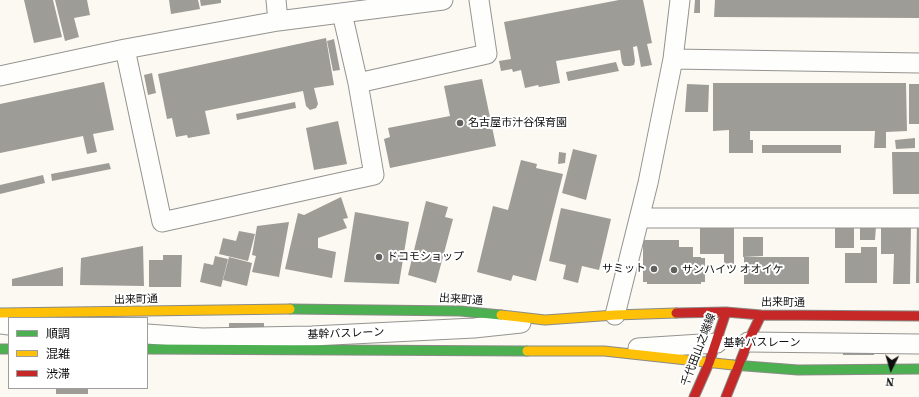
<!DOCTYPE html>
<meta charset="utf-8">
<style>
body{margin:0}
#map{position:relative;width:919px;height:397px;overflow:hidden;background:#fbf9f1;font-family:"Source Serif 4","Noto Sans JP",serif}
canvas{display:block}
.legend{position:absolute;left:8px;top:317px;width:140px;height:72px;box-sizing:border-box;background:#fff;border:1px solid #9e9e9e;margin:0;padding:5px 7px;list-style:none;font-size:12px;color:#0d0d0d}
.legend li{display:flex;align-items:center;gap:8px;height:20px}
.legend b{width:20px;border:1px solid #9e9e9e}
.north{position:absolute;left:871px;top:349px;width:40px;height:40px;-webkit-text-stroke:3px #fff;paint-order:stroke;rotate:185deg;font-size:11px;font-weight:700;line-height:16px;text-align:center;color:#0d0d0d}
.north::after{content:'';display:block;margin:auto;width:14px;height:18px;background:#0d0d0d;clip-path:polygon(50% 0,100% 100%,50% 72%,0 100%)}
</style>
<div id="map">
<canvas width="919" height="397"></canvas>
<ul class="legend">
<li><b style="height:5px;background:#4caf50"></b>順調</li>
<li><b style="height:5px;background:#ffc107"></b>混雑</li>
<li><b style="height:5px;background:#c62828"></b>渋滞</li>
</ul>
<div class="north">N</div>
</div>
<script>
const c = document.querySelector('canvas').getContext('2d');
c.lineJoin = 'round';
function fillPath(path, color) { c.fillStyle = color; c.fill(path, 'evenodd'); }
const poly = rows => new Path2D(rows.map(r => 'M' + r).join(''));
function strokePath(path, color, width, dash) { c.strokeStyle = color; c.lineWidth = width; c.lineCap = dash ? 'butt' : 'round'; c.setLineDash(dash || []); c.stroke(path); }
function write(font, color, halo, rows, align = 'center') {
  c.font = font + ' "Source Serif 4","Noto Sans JP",serif'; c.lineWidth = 4; c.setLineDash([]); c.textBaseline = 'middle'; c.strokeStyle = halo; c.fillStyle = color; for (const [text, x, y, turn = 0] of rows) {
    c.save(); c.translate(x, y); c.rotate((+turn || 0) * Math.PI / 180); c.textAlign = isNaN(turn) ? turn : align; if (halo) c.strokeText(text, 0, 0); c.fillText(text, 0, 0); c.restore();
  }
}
fillPath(poly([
 [24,0,53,0,62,37,34,43],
 [55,0,87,0,90,15,74,18,79,37,65,41],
 [169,0,198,0,200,9,171,14],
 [200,0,221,0,221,3,201,6],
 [619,0,643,0,652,43,647,44,652,65,641,67,637,46,633,47,635,61,634,65,630,66,624,66,622,63,620,50,556,61,560,83,539,87,538,85,525,88,521,70,513,72,512,69,501,71,499,61,511,59,504,22],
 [695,0,700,0,700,13,694,13],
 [715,0,919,0,919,18,714,17],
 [326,38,334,85,314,88,318,104,316,108,310,110,306,106,303,91,205,111,210,134,188,138,187,135,176,137,172,118,167,119,158,74],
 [334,39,340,70,333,71,327,41],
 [616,62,619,71,568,81,566,72],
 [152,73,156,93,148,95,144,75],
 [482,79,496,146,390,168,384,139,390,137,388,128,450,116,444,86],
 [104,82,114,130,93,134,97,152,87,154,83,136,0,153,0,104],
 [713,83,906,83,907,131,886,132,886,148,874,148,875,131,750,131,750,140,753,140,753,153,729,153,729,130,713,131],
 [687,84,709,85,708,112,685,112],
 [909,84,919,84,919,124,909,124],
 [295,102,296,108,237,120,236,114],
 [338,121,347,164,314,170,306,128],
 [915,138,915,148,896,149,895,140],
 [762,145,841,145,841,153,762,153],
 [573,149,597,155,586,200,562,193],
 [559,152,566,153,565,163,558,164],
 [892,152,919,152,919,194,893,194],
 [521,160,537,164,536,168,563,174,536,281,513,275,511,281,477,272,493,206,508,210],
 [109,163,111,169,52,181,51,174],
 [43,175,45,183,0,194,0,185],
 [341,197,348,218,343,219,347,228,318,238,318,248,336,252,332,278,285,269,298,213,304,215],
 [426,201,448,207,445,217,453,219,436,283,408,275],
 [561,208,611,219,599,270,582,266,578,283,563,279,566,265,549,261],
 [355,212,409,222,399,284,344,282],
 [917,220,919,220,919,283,916,283],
 [289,222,279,277,252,272,256,256,252,255,257,226],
 [700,223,734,223,734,264,724,264,724,254,700,254],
 [835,226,854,226,854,248,835,248],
 [860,226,876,226,875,240,860,240],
 [881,226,911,226,910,284,893,284,894,254,881,254],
 [239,231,255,234,248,261,219,254,223,238,236,241],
 [743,237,763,237,763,256,743,257],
 [643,240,679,240,679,247,693,247,693,257,701,257,701,258,705,258,705,282,701,282,701,284,647,284,647,282,643,282],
 [143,246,144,286,80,285,81,258],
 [861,247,877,247,877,283,845,283,845,253,861,253],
 [163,255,182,255,181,287,149,287,149,260,163,260],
 [215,256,228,259,221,287,200,282,204,263,213,265],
 [229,257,252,263,247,286,223,280],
 [744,257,809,257,809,284,744,284],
 [63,267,63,286,12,286,12,279],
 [229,323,264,323,264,329,229,328],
 [843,352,874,352,874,355,843,355],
 [56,388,88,388,88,394,56,394]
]), '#9e9c97');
const lane = poly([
 [717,343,748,342]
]);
const street = poly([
 [276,0,278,21],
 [125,49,162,222,374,175,358,83,342,13],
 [673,59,919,63],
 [0,76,125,49,278,21,443,0],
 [358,83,487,54,479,0],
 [640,218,919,218],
 [615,315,648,183,673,59,680,0],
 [0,324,9,325],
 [147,334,202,338,312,336,474,328,521,323],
 [748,342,919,344],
 [638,348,717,343]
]);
const fast = poly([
 [290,309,460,311,501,315],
 [0,349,9,349],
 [147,349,527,351],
 [733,365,798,370,919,369]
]);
const slow = poly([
 [0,313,290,309],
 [501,315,545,320,615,315,676,313],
 [527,351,604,351,733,365]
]);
const jam = poly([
 [676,313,726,312,761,315,919,316],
 [694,397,709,363,726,312],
 [726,397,748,342,761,315]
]);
strokePath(lane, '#949390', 12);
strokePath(street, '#949390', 21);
strokePath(fast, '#8b8a86', 11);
strokePath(slow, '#8b8a86', 11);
strokePath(jam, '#8b8a86', 11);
strokePath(lane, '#fefefd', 10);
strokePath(street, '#fefefd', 19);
strokePath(fast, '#4caf50', 9);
strokePath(slow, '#ffc107', 9);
strokePath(jam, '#c62828', 9);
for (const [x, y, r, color] of [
 [460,123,4,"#60605d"],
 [379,257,4,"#60605d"],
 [654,269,4,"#60605d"],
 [674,270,4,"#60605d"]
]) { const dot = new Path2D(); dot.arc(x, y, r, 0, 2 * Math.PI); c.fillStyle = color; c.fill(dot); strokePath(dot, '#fff', 1.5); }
write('11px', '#0d0d0d', '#fff', [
 ["名古屋市汁谷保育園",468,123],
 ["ドコモショップ",387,257],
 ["サミット",646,269,"right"],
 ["サンハイツ オオイケ",682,270]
], 'left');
write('11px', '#0d0d0d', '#fff', [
 ["出来町通",136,300,-1],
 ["出来町通",461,300,4],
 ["出来町通",783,303,1],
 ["基幹バスレーン",346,334,-2],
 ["基幹バスレーン",762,343],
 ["千代田山之端線",699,350,-69]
]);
</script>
